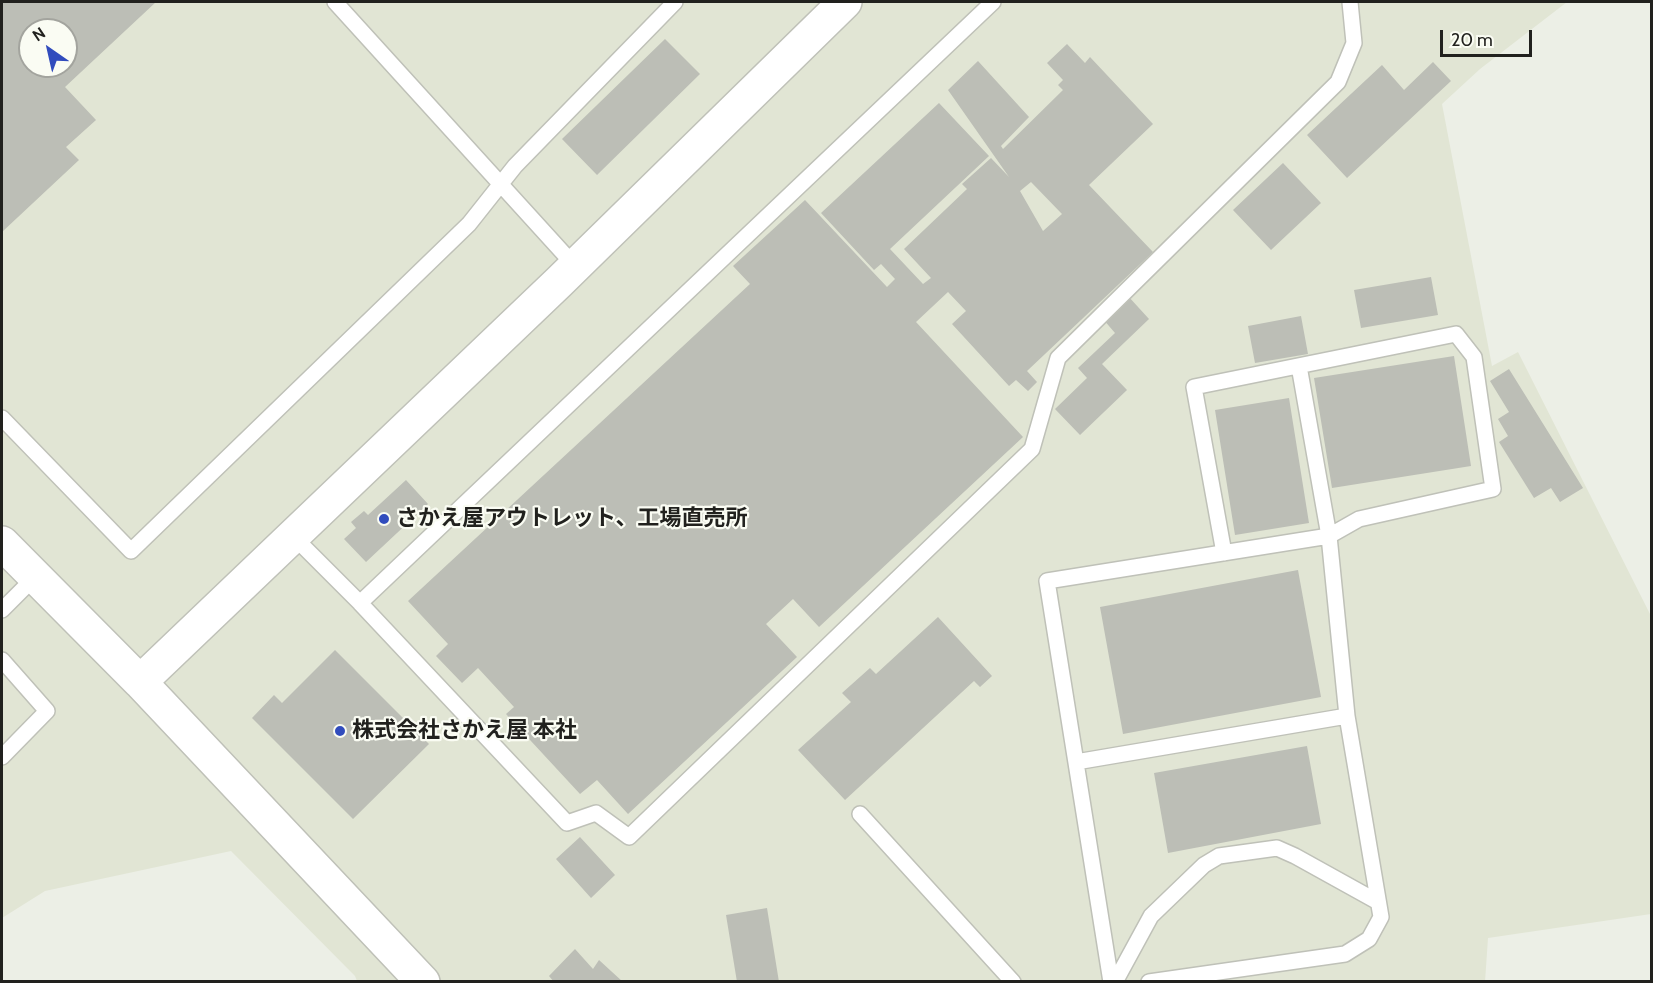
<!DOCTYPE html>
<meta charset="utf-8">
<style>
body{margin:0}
#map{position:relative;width:1653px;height:983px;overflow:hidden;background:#ecefe6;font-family:Cabin,sans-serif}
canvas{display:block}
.frame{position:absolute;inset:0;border:3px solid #21211e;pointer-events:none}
.north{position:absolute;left:18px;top:18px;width:60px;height:60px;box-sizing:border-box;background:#fafcf3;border:2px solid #a3a49e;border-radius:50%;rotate:326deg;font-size:16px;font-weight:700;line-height:24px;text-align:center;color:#21211e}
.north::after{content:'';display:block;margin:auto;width:21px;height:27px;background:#314cbd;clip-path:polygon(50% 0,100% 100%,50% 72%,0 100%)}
.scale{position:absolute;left:1440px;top:30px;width:92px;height:27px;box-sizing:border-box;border:3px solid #21211e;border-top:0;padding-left:8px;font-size:18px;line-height:21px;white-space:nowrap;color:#21211e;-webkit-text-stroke:4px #fafcf3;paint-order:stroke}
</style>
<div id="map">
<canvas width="1653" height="983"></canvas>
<div class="frame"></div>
<div class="north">N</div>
<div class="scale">20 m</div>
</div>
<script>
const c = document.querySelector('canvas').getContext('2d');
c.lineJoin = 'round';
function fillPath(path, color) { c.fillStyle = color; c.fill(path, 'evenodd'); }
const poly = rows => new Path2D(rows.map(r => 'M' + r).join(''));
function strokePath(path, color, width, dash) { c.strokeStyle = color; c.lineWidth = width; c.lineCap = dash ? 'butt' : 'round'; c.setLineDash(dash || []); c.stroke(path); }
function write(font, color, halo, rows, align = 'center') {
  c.font = font + ' Cabin,"Noto Sans JP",sans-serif'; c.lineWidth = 4.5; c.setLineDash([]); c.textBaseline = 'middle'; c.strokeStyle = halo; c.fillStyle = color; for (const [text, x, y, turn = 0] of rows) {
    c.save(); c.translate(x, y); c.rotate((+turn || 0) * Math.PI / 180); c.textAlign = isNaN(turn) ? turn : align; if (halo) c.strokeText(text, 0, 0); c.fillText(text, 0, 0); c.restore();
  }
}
fillPath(poly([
 [2,2,1567,2,1480,69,1442,104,1492,366,1518,352,1651,616,1651,914,1488,938,1485,982,357,981,355,976,231,851,45,891,2,918],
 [30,30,66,30,66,66,30,66]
]), '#e1e5d4');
fillPath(poly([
 [2,2,156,2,65,87,96,120,66,147,79,160,2,232],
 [30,30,66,30,66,66,30,66],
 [665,39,700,74,597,175,562,139],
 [1067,44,1085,63,1090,57,1153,124,1089,185,1153,252,1027,371,1037,382,1028,391,1016,380,1009,386,952,324,966,311,948,292,916,322,1023,437,819,627,793,599,766,624,797,657,628,814,597,780,580,794,506,714,514,707,478,668,462,683,436,656,448,644,408,601,750,284,733,266,805,200,887,287,895,279,881,264,874,270,821,213,939,103,989,156,890,249,923,284,931,278,904,249,967,189,962,184,991,158,1009,177,948,90,978,61,1029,117,1001,146,1003,149,1063,90,1058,85,1063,80,1047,63],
 [1031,182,1062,214,1043,231,1020,191],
 [1433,62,1451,81,1347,178,1307,135,1382,65,1404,90],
 [1283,163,1321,203,1271,250,1233,210],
 [1431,277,1438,315,1361,328,1354,290],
 [1128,296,1149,319,1102,364,1127,390,1080,435,1055,409,1087,378,1078,368,1115,333,1103,319],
 [1301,316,1308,354,1255,363,1248,326],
 [1454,356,1471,466,1332,488,1314,378],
 [1509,369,1583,488,1560,502,1551,488,1534,498,1499,442,1508,436,1498,419,1509,412,1490,381],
 [1289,398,1309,523,1235,535,1215,410],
 [406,480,428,504,366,562,344,539,356,528,351,522,364,511,368,515],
 [1298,570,1321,697,1123,734,1100,607],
 [938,617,992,676,980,687,974,681,845,800,798,750,851,702,842,693,870,668,876,674],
 [335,650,429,744,353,819,252,718,274,695,282,703],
 [1307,746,1321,824,1168,853,1154,773],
 [580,837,615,875,591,898,556,859],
 [767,908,779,982,737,982,726,915],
 [575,949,593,969,599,960,623,982,554,982,549,976]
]), '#bcbeb6');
const service = poly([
 [335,2,575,266],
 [2,418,131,551,469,224,515,166,675,2],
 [293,536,360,603,993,2],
 [1224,553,1194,387,1456,334,1474,357,1493,489,1359,519,1329,536,1299,366],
 [360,603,567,823,596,813,629,837,1032,449,1058,358,1338,82,1354,43,1350,2],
 [2,610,35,577],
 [2,660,47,711,2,757],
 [1076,762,1347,716],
 [860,814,1013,982],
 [1111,982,1047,581,1329,536,1347,716,1381,917,1369,939,1345,954,1149,982],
 [1115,982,1151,916,1204,865,1219,856,1277,848,1295,856,1378,902]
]);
const tertiary = poly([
 [2,543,140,682,423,982],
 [140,682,559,282,845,2]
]);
strokePath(service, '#bfc1b8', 18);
strokePath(tertiary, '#bfc1b8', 36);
strokePath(service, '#fff', 15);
strokePath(tertiary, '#fff', 33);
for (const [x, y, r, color] of [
 [384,519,6,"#314cbd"],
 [340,731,6,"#314cbd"]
]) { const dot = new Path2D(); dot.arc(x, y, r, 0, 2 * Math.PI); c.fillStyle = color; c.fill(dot); strokePath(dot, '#fafcf3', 2); }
write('bold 22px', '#21211e', '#fafcf3', [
 ["さかえ屋アウトレット、工場直売所",396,519],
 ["株式会社さかえ屋 本社",352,731]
], 'left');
</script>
